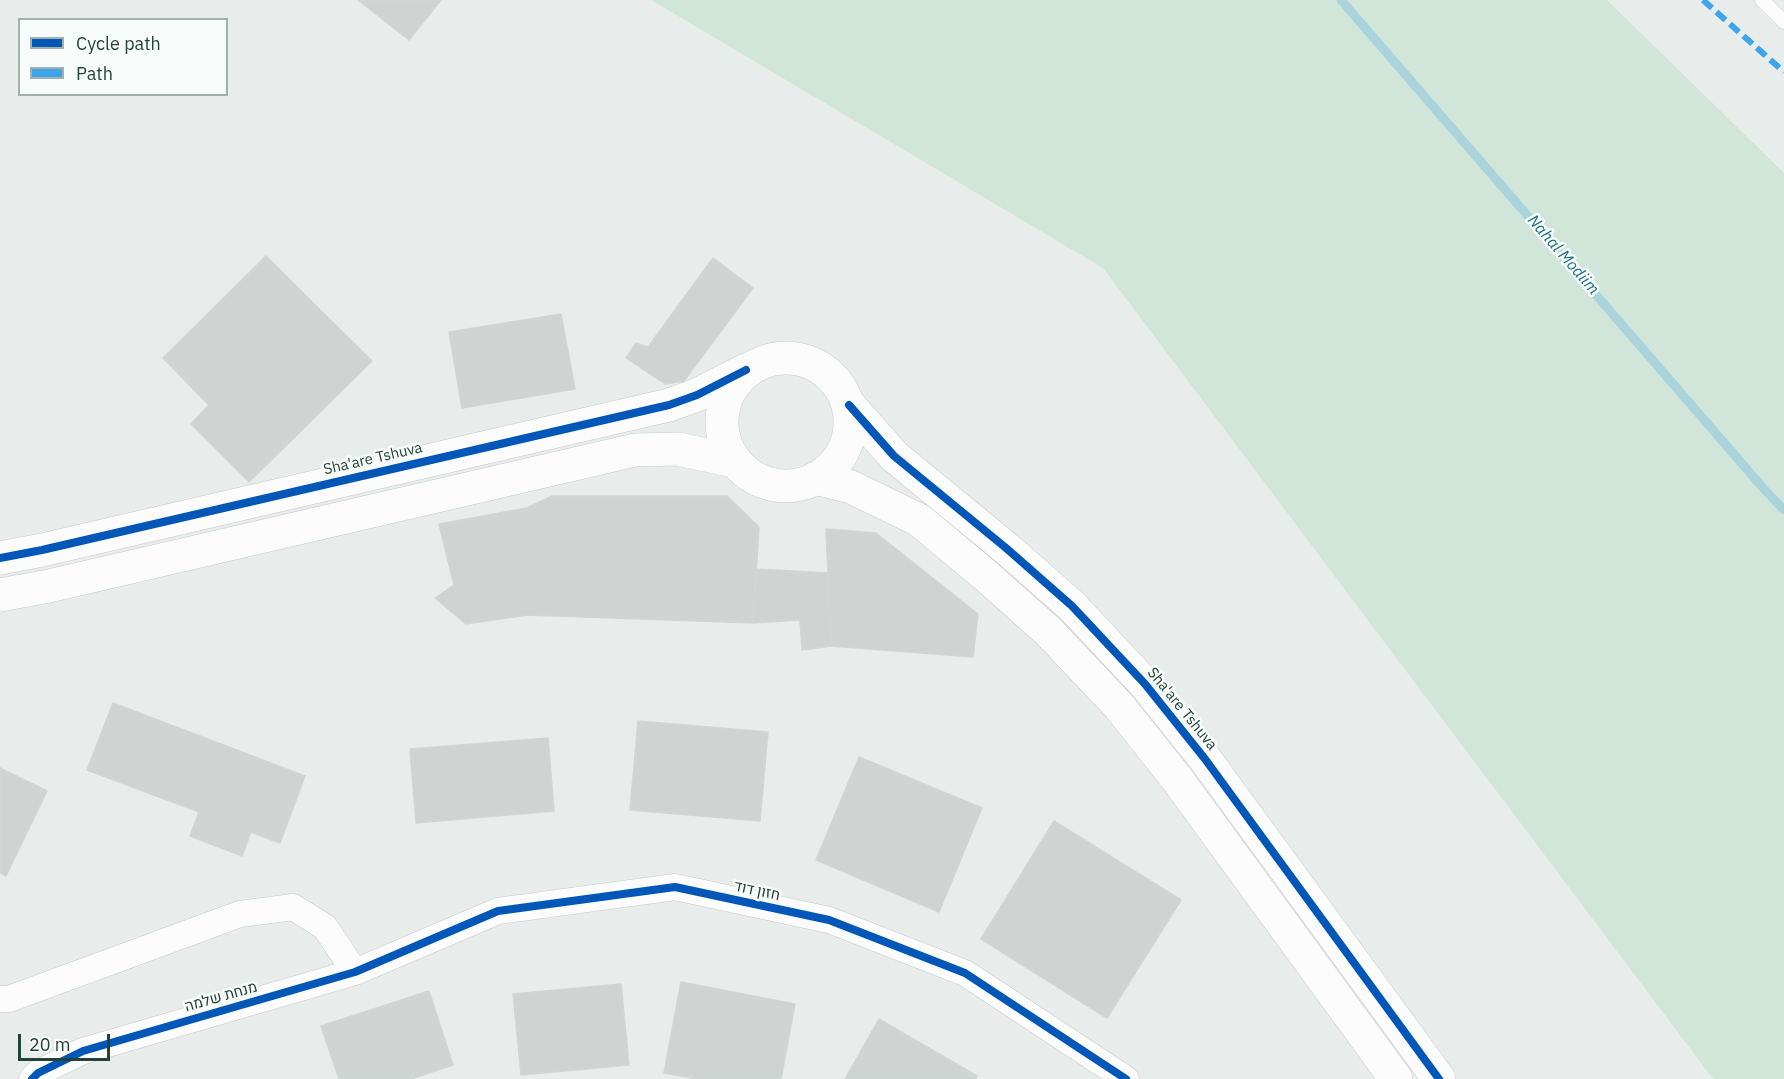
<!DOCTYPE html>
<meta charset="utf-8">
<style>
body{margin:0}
#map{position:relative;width:1784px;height:1079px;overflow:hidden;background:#e8edeb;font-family:"IBM Plex Sans",sans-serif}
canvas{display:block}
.legend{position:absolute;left:18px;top:18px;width:210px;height:78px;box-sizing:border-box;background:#f7fbf9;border:2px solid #a3b1ad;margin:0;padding:8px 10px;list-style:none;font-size:18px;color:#24423a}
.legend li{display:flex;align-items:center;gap:12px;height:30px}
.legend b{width:30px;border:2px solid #a3b1ad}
.scale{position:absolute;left:18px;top:1034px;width:92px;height:27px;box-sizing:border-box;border:3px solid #24423a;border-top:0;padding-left:8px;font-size:18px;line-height:21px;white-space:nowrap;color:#24423a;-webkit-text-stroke:4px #f7fbf9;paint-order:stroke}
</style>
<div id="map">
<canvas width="1784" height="1079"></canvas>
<ul class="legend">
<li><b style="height:8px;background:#0057b8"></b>Cycle path</li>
<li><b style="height:8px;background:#3ea4ec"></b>Path</li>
</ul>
<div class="scale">20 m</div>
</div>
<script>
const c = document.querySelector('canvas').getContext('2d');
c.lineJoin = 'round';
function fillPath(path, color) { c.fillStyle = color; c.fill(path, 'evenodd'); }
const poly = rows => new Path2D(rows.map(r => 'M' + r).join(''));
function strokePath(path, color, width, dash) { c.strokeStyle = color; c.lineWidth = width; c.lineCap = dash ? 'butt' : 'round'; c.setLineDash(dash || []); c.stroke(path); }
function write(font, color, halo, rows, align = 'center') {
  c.font = font + ' "IBM Plex Sans",Heebo,sans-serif'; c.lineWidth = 5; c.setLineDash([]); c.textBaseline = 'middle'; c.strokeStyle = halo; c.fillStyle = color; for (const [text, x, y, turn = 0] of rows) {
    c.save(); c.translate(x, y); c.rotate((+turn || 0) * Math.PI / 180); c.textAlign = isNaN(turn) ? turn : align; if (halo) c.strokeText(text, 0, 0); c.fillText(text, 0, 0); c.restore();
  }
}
fillPath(poly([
 [651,0,1607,0,1784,173,1784,1079,1713,1079,1103,268]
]), '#d1e6d8');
strokePath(poly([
 [1341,0,1764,489,1784,510]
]), '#a9d4db', 9);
const building = poly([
 [358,0,441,0,409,40,358,0],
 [266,256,372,361,249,482,191,424,209,405,163,358,266,256],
 [713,258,753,288,684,381,665,384,626,358,636,343,648,347,713,258],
 [561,314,575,389,462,408,449,332,561,314],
 [552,496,727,496,759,527,753,623,527,615,466,624,435,598,454,585,439,524,527,508,552,496],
 [826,529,876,533,978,614,973,657,831,646,826,529],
 [756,569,828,573,831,646,802,650,800,620,753,623,756,569],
 [113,703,305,776,280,843,251,832,242,856,190,836,199,812,87,770,113,703],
 [638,721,768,732,760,821,630,810,638,721],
 [548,738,554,811,416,823,410,749,548,738],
 [859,757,982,808,939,912,816,860,859,757],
 [0,768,47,791,6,876,0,873,0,768],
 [1054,821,1181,900,1107,1018,981,939,1054,821],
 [681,982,795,1004,781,1079,697,1079,664,1073,681,982],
 [621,984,629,1065,521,1075,513,994,621,984],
 [429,991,453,1065,411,1079,339,1079,321,1026,429,991],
 [879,1019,977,1076,976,1079,845,1079,879,1019]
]);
fillPath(building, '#cfd4d2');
strokePath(building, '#d1d6d4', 1.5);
const lane = poly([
 [1762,0,1784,22]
]);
const street = poly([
 [0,999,9,999,240,914,293,907,325,927,355,972],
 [32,1079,38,1073,83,1051,355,972,498,911,675,887,829,920,965,973,1126,1079]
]);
const secondary = poly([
 '722 422a64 64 0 1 1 128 0a64 64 0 1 1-128 0Z',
 [849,405,894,456,1006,548,1072,606,1145,684,1205,759,1439,1079],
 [816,478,851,487,919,520,984,574,1048,631,1119,706,1177,779,1396,1079],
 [0,558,42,550,669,405,697,395,746,370],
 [0,595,49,586,635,450,678,449,734,461]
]);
strokePath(lane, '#c5cac8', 15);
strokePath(street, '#c5cac8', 27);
strokePath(secondary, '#c3cbc8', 34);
strokePath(lane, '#fcfcfc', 14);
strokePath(street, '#fcfcfc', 26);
strokePath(secondary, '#fcfcfc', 33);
strokePath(poly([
 [1703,0,1784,72]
]), '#3ea4ec', 6, [12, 6]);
strokePath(poly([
 [849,405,894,456,1006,548,1072,606,1145,684,1205,759,1439,1079],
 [0,558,42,550,669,405,697,395,746,370],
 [32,1079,38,1073,83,1051,355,972,498,911,675,887,829,920,965,973,1126,1079]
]), '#0057b8', 8);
write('15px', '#24423a', '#f7fbf9', [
 ["Sha'are Tshuva",373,459,-13],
 ["Sha'are Tshuva",1182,709,51],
 ["חזון דוד",757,891,12],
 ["מנחת שלמה",221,997,-16]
]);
write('italic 16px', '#1c6f80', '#f7fbf9', [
 ["Nahal Modiim",1563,255,49]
]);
</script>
